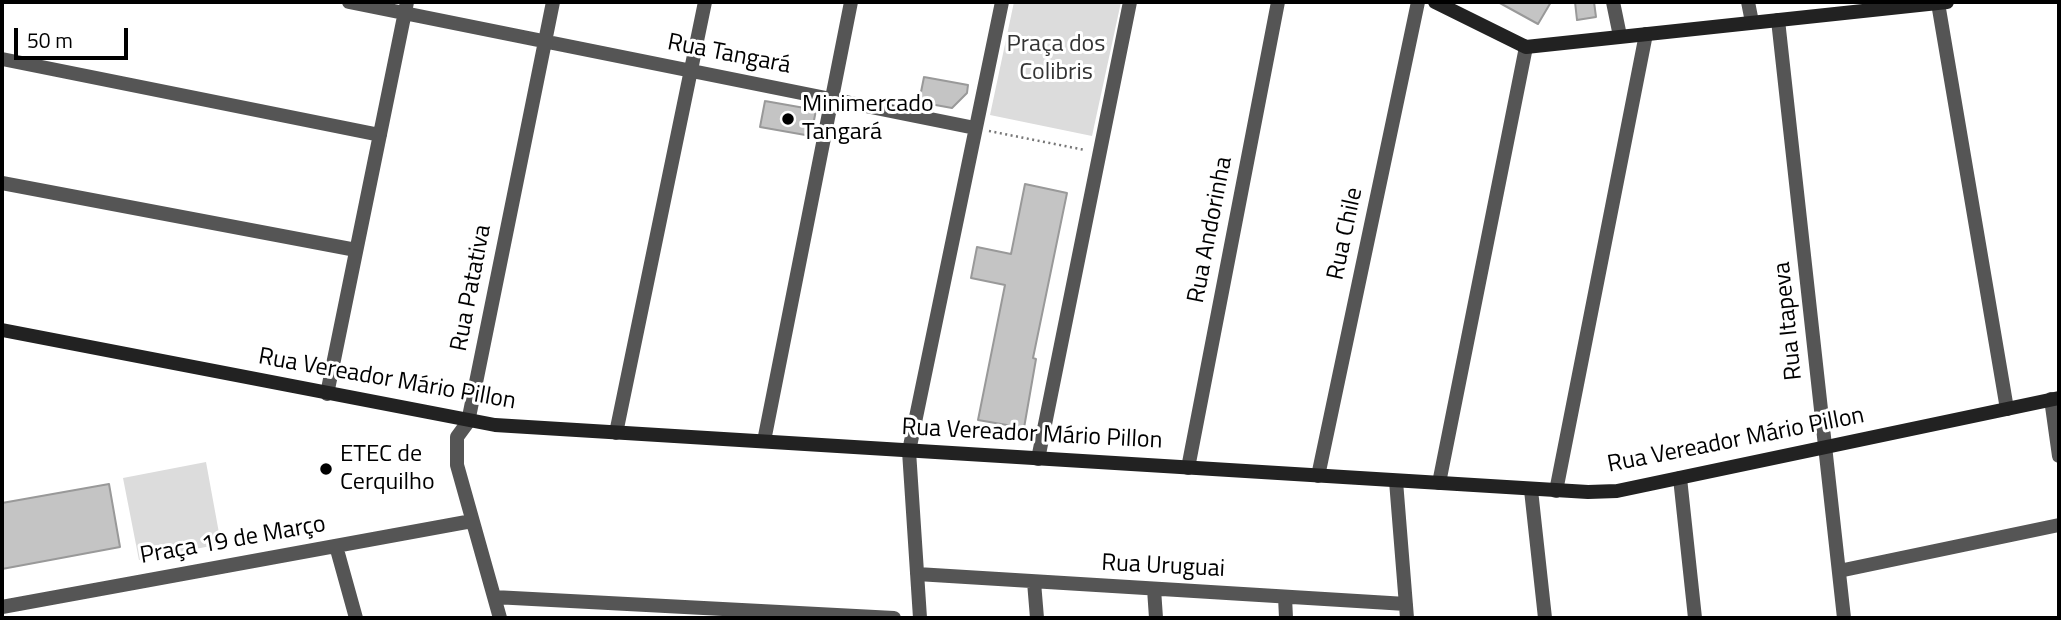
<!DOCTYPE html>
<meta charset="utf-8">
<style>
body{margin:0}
#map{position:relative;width:2061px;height:620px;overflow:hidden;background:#fff;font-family:"Titillium Web",sans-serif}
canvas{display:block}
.frame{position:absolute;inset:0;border:4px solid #000;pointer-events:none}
.scale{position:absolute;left:14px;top:28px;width:114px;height:32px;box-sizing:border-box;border:4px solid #000;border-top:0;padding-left:9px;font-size:21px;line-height:24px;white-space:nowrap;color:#000;-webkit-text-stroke:5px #fff;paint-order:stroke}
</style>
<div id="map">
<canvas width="2061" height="620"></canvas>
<div class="frame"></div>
<div class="scale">50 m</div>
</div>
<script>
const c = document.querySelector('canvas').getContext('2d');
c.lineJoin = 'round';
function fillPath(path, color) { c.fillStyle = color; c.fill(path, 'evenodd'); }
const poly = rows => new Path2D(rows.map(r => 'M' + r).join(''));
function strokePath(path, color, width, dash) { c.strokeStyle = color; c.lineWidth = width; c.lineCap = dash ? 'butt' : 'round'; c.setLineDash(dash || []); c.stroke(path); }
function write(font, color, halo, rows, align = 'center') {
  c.font = font + ' "Titillium Web",sans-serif'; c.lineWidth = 6; c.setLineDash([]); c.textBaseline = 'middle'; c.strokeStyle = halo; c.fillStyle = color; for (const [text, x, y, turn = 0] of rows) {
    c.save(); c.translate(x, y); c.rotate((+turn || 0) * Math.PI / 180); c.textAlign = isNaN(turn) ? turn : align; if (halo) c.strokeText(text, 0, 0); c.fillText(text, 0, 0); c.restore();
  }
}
fillPath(poly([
 [1014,2,1121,2,1092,136,990,115],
 [206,462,221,544,139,560,123,478]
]), '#dcdcdc');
const building = poly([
 [1498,2,1551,2,1538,24,1498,2],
 [1575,2,1594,2,1596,17,1577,20,1575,2],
 [924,77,968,85,967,93,952,108,919,102,924,77],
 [765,101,816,110,811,136,760,127,765,101],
 [1025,184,1067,193,1033,358,1036,359,1024,428,978,420,1005,285,971,278,977,247,1011,254,1025,184],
 [109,484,120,547,2,569,2,503,109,484]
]);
fillPath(building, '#c4c4c4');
strokePath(building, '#999', 2);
strokePath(poly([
 [989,131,1085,150]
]), '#777', 2.5, [2, 3.5]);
strokePath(poly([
 [349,2,975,128],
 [1613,2,1620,36],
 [1748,2,1752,22],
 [1938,3,2007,409],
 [1778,20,1844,618],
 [2,59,380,135],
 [2,183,356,250],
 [327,394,407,2],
 [2051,399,2059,456],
 [616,433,705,2],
 [764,441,851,2],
 [1038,459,1130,2],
 [1188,468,1278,2],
 [1318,476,1418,2],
 [1680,478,1695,618],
 [1396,481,1407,618],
 [1439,483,1526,47],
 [1531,490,1545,618],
 [1556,491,1646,34],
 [336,546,356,618],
 [1839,571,2059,525],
 [917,574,1406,604],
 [1034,582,1037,618],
 [1154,589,1156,618],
 [494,597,894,618],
 [1285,597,1286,618],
 [2,607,472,521],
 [500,618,457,465,457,437,468,422,553,2],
 [920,618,909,451,1002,2]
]), '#555', 14);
strokePath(poly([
 [1435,2,1526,47,1947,2],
 [2,330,495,425,1588,492,1617,491,2059,398]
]), '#222', 14);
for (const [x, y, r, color] of [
 [788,119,7,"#000"],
 [326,469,7,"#000"]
]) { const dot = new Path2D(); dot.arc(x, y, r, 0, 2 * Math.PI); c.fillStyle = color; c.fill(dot); strokePath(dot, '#fff', 2.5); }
write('24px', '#333', '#fff', [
 ["Praça dos",1056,45],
 ["Colibris",1056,73]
]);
write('24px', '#000', '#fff', [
 ["Rua Tangará",729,55,11],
 ["Rua Andorinha",1211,230,-79],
 ["Rua Chile",1346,234,-78],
 ["Rua Patativa",472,288,-79],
 ["Rua Itapeva",1789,321,-96],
 ["Rua Vereador Mário Pillon",387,380,10],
 ["Rua Vereador Mário Pillon",1032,435,3],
 ["Rua Vereador Mário Pillon",1736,441,-11],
 ["Praça 19 de Março",233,541,-10],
 ["Rua Uruguai",1163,567,3]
]);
write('24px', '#000', '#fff', [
 ["Minimercado",802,105],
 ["Tangará",802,133],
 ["ETEC de",340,455],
 ["Cerquilho",340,483]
], 'left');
</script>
